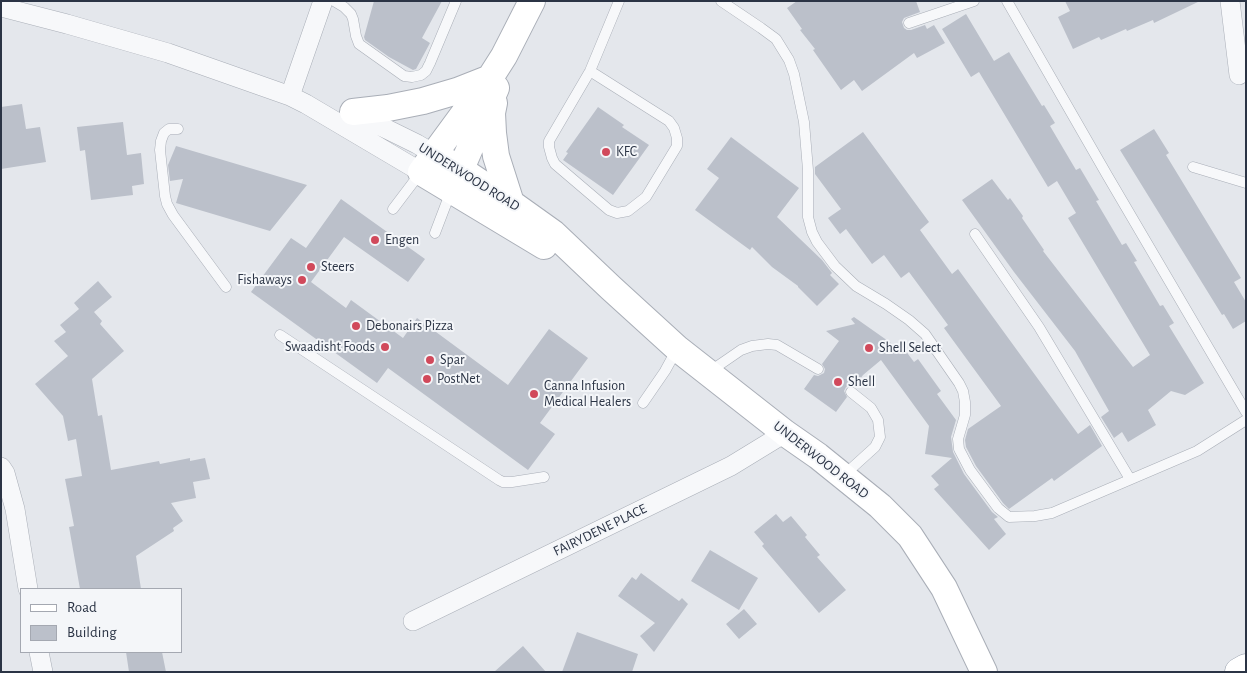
<!DOCTYPE html>
<style>
body{margin:0}
#map{position:relative;width:1247px;height:673px;overflow:hidden;background:#e4e7ec;font-family:"Alegreya Sans",sans-serif}
canvas{display:block}
.frame{position:absolute;inset:0;border:2px solid #2b3445;pointer-events:none}
.legend{position:absolute;left:20px;top:588px;width:162px;height:65px;box-sizing:border-box;background:#f4f6f9;border:1px solid #a4a8b1;margin:0;padding:6px 9px;list-style:none;font-size:15px;color:#2b3445}
.legend li{display:flex;align-items:center;gap:10px;height:25px}
.legend b{width:25px;border:1px solid #a4a8b1}
</style>
<div id="map">
<canvas width="1247" height="673"></canvas>
<div class="frame"></div>
<ul class="legend">
<li><b style="height:6px;background:#fff"></b>Road</li>
<li><b style="height:14px;background:#bbc0ca"></b>Building</li>
</ul>
</div>
<script>
const c = document.querySelector('canvas').getContext('2d');
c.lineJoin = 'round';
function fillPath(path, color) { c.fillStyle = color; c.fill(path, 'evenodd'); }
const poly = rows => new Path2D(rows.map(r => 'M' + r).join(''));
function strokePath(path, color, width, dash) { c.strokeStyle = color; c.lineWidth = width; c.lineCap = dash ? 'butt' : 'round'; c.setLineDash(dash || []); c.stroke(path); }
function write(font, color, halo, rows, align = 'center') {
  c.font = font + ' "Alegreya Sans",sans-serif'; c.lineWidth = 4; c.setLineDash([]); c.textBaseline = 'middle'; c.strokeStyle = halo; c.fillStyle = color; for (const [text, x, y, turn = 0] of rows) {
    c.save(); c.translate(x, y); c.rotate((+turn || 0) * Math.PI / 180); c.textAlign = isNaN(turn) ? turn : align; if (halo) c.strokeText(text, 0, 0); c.fillText(text, 0, 0); c.restore();
  }
}
fillPath(poly([
 [374,1,442,1,422,38,430,43,416,69,413,70,389,57,365,40,364,37],
 [797,1,916,1,920,12,904,18,902,22,904,28,907,30,911,30,925,25,927,29,934,25,945,43,917,58,914,53,862,91,854,80,841,90,813,50,815,49,800,30,802,29,787,8],
 [1065,1,1200,1,1154,23,1153,20,1127,31,1126,29,1101,40,1099,37,1073,49,1058,17,1070,11],
 [966,14,994,61,1009,52,1042,106,1044,105,1055,123,1050,126,1076,170,1080,168,1099,200,1096,201,1122,245,1126,243,1137,261,1134,262,1160,306,1163,305,1174,323,1169,326,1204,383,1185,395,1171,391,1148,410,1156,425,1128,442,1122,432,1114,438,1101,417,1109,411,1075,351,1014,272,962,200,992,179,1008,200,1010,198,1023,216,1022,218,1044,250,1043,251,1133,367,1150,355,1068,218,1076,213,1057,181,1048,187,979,72,971,77,942,29],
 [22,104,26,129,40,127,46,162,1,169,1,107],
 [598,107,624,125,622,127,649,145,613,195,563,160,568,153,566,152],
 [123,122,127,155,141,153,144,184,132,186,133,195,91,200,85,150,80,151,77,127],
 [1154,129,1169,153,1166,155,1241,278,1234,282,1246,302,1246,321,1233,329,1224,314,1222,315,1120,150],
 [863,132,929,222,920,230,952,274,958,269,1078,434,1090,425,1102,446,1054,481,1052,478,1009,509,1003,503,976,466,966,447,965,440,968,429,1001,406,944,328,948,325,909,272,901,278,884,255,872,264,846,229,840,234,828,218,841,209,815,174,815,167],
 [731,137,799,188,777,217,822,260,832,273,830,275,839,284,817,306,798,287,798,286,772,267,752,247,750,250,695,210,719,178,707,169],
 [176,146,307,185,270,231,176,203,183,179,170,181,168,165],
 [341,199,425,259,408,282,344,237,311,282,346,308,351,300,403,338,417,318,508,385,549,329,588,358,540,423,555,434,528,470,388,368,377,383,251,292,291,238,306,248],
 [98,281,112,297,94,312,102,321,100,324,124,351,92,379,98,416,102,415,111,470,159,461,160,464,190,458,190,461,205,458,210,479,193,482,196,498,171,503,183,521,173,528,174,531,136,556,141,589,80,589,69,527,74,526,65,479,82,476,76,439,68,441,63,416,35,384,68,356,54,341,66,332,60,325,79,309,74,303],
 [854,317,898,348,902,346,914,362,918,359,941,391,937,394,956,420,951,437,953,452,964,474,992,512,998,517,994,519,1006,534,989,550,934,489,939,485,931,476,952,458,925,454,929,426,881,360,863,375,855,386,849,385,846,387,844,391,847,397,836,412,804,389,814,375,818,376,824,373,825,369,822,364,839,341,826,331,855,324,851,319],
 [776,514,783,522,791,516,807,535,805,537,820,555,817,557,846,590,819,613,762,546,764,544,754,532],
 [710,550,758,578,739,610,691,581],
 [641,573,679,601,682,598,688,604,654,652,640,636,655,623,618,596,632,577,636,580],
 [744,609,757,624,739,639,726,624],
 [577,632,638,654,632,672,562,672],
 [523,646,546,672,494,672],
 [126,652,162,652,166,672,129,672]
]), '#bbc0ca');
const service = poly([
 [334,1,344,7,351,14,353,19,356,36,359,44,404,76,412,77,421,75,426,71,430,63,456,1],
 [721,1,761,28,776,39,789,60,794,74,804,122,808,170,808,217,812,232,817,242,835,266,856,286,886,304,909,320,925,334,959,383,963,391,965,402,965,415,958,439,959,449,970,470,998,508,1009,517,1035,516,1052,513,1197,451,1246,420],
 [1007,1,1107,175,1246,412],
 [909,23,974,1],
 [590,71,669,121,674,128,677,138,677,146,646,197,628,211,617,213,609,210,555,164,552,158,549,147,549,141,590,71,619,1],
 [178,129,169,129,164,133,161,141,160,150,165,196,167,204,173,215,226,287],
 [1193,167,1246,183],
 [393,209,421,172],
 [435,233,451,191],
 [975,234,1039,327,1130,479],
 [280,335,499,480,503,482,512,482,544,477],
 [709,372,741,350,752,346,768,344,777,345,818,369],
 [643,403,665,371,677,349],
 [843,476,875,447,880,437,878,420,871,408,851,392]
]);
const minor = poly([
 [1230,1,1239,75],
 [1,7,67,24,168,53,290,96,306,104,421,172],
 [290,96,323,1],
 [352,112,417,144,434,154],
 [1,467,5,473,15,509,28,589],
 [413,621,731,466,785,433],
 [39,652,43,672]
]);
const secondary = poly([
 [532,1,504,56,490,78,421,172,544,246],
 [494,103,492,113,493,133,496,156,511,203],
 [353,112,388,108,423,101,457,91,490,78],
 [434,154,460,169,511,203,553,233,611,288,678,349,785,433,818,456,880,506,910,536,944,588,984,672],
 [454,185,496,88]
]);
const motorway = poly([
 [1239,672,1246,668]
]);
strokePath(service, '#a9aeb7', 11);
strokePath(minor, '#a9aeb7', 20);
strokePath(secondary, '#a9aeb7', 28);
strokePath(motorway, '#8b94a3', 29);
strokePath(service, '#f7f8fa', 10);
strokePath(minor, '#f7f8fa', 19);
strokePath(secondary, '#fff', 26);
strokePath(motorway, '#fff', 28);
for (const [x, y, r, color] of [
 [606,152,5,"#d1495b"],
 [375,240,5,"#d1495b"],
 [311,267,5,"#d1495b"],
 [302,280,5,"#d1495b"],
 [356,326,5,"#d1495b"],
 [385,347,5,"#d1495b"],
 [869,348,5,"#d1495b"],
 [430,360,5,"#d1495b"],
 [427,379,5,"#d1495b"],
 [838,382,5,"#d1495b"],
 [534,394,5,"#d1495b"]
]) { const dot = new Path2D(); dot.arc(x, y, r, 0, 2 * Math.PI); c.fillStyle = color; c.fill(dot); strokePath(dot, '#f4f6f9', 2); }
write('14px', '#2b3445', '#f4f6f9', [
 ["KFC",616,152],
 ["Engen",385,240],
 ["Steers",321,267],
 ["Fishaways",292,280,"right"],
 ["Debonairs Pizza",366,326],
 ["Swaadisht Foods",375,347,"right"],
 ["Shell Select",879,348],
 ["Spar",440,360],
 ["PostNet",437,379],
 ["Shell",848,382],
 ["Canna Infusion",544,386],
 ["Medical Healers",544,402]
], 'left');
write('14px', '#2b3445', '#f4f6f9', [
 ["UNDERWOOD ROAD",469,177,32],
 ["UNDERWOOD ROAD",821,460,38],
 ["FAIRYDENE PLACE",600,530,-26]
]);
</script>
